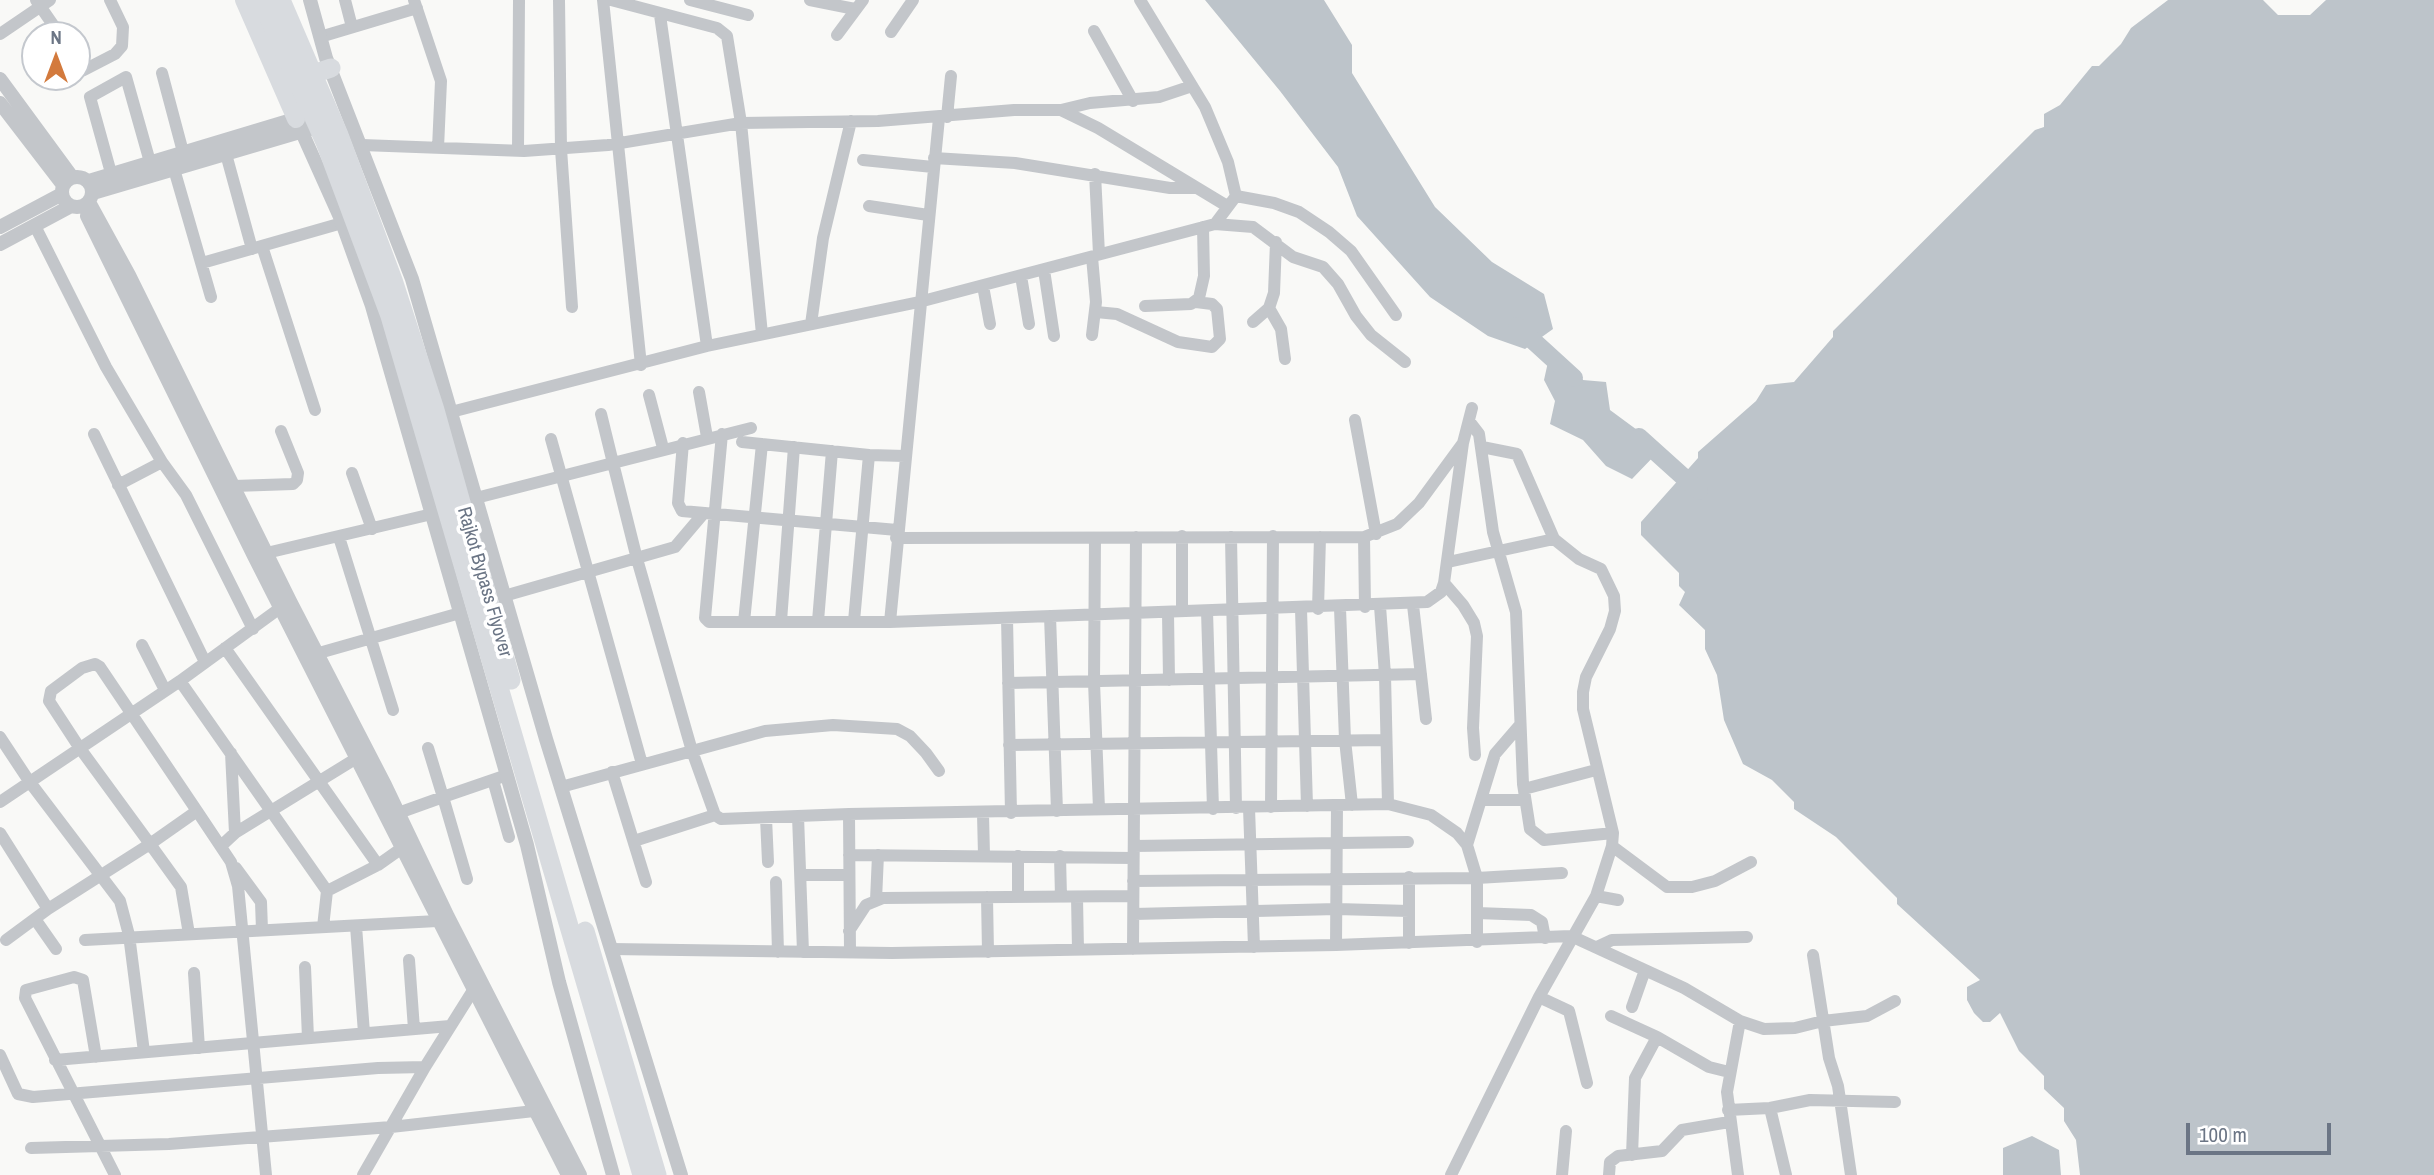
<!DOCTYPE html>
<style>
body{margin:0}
#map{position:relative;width:2434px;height:1175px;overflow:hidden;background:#f9f9f7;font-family:"Archivo Narrow",sans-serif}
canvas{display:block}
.north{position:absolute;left:21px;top:21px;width:70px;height:70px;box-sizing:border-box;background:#fff;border:2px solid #c4c8ce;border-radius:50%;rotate:0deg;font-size:19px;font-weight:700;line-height:28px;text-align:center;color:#6b7585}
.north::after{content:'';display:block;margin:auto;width:24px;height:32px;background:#d37a3d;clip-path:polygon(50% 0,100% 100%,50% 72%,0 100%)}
.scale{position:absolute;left:2186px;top:1123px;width:145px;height:32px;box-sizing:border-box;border:4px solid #6b7585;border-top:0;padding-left:9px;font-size:21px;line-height:24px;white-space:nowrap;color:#6b7585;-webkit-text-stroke:5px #fff;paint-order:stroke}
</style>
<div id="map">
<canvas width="2434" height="1175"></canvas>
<div class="north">N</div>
<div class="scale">100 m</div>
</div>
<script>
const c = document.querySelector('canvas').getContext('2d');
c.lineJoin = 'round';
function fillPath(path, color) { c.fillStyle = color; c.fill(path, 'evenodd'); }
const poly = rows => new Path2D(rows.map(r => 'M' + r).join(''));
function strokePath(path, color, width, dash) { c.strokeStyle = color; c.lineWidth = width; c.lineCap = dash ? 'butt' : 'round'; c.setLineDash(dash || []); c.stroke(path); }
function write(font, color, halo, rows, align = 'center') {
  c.font = font + ' "Archivo Narrow",sans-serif'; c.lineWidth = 7; c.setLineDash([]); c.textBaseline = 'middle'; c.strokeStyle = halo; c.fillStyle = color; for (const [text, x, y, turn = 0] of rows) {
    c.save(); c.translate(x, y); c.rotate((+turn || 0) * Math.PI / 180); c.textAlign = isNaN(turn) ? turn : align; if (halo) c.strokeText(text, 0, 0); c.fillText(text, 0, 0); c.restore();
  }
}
fillPath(poly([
 [1205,0,1324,0,1352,45,1352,73,1435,207,1492,262,1544,294,1553,329,1525,349,1488,336,1430,297,1357,216,1338,167,1280,91],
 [2168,0,2263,0,2278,15,2310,15,2326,0,2434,0,2434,1175,2080,1175,2076,1140,2064,1121,2064,1108,2044,1089,2044,1076,2019,1051,2000,1013,1990,1022,1983,1022,1974,1013,1967,1000,1967,987,1980,980,1897,904,1897,898,1836,837,1794,809,1794,802,1772,780,1743,764,1724,720,1717,675,1705,649,1705,630,1679,605,1685,592,1679,586,1679,573,1641,535,1641,522,1698,458,1698,452,1756,401,1766,385,1794,382,1833,337,1833,331,2035,130,2044,127,2044,114,2060,105,2092,66,2099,66,2121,44,2131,28],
 [1548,362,1571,364,1583,380,1606,382,1610,410,1648,438,1657,453,1632,479,1606,466,1583,440,1550,424,1555,401,1544,380],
 [2032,1136,2059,1150,2061,1175,2003,1175,2003,1148]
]), '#bdc4ca');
strokePath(poly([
 [1517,326,1574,378],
 [1639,437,1699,491]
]), '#bdc4ca', 18);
strokePath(poly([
 [36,0,60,35],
 [345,0,352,27],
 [414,0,441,81,438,148],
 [559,0,561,149,572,307],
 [603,0,641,365],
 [611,0,717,28,727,36,741,123,762,334],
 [690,0,748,15],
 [810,0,855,9],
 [1140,0,1205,107,1228,162,1236,196],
 [660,15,707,346],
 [1094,31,1133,101],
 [891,32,913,0],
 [0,34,50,0],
 [837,35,863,0],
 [320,37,417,8],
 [77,60,84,70,115,54,122,46,123,27,110,0],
 [162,73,183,152],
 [1061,110,1090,103,1159,97,1192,86],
 [947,117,951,76],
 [939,118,890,622,1427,602,1441,592,1444,583,1463,443,1472,408],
 [362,145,524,151,608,145,741,123,878,121,1014,110,1061,110,1098,128,1227,206],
 [518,150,519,0],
 [226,154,252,249],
 [934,158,1015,163,1170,188,1197,188],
 [863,160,933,167],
 [174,169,211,297],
 [111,173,90,97,126,77,150,162],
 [1095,174,1099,254],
 [1236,196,1274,203,1299,212,1329,232,1351,251,1396,315],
 [869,206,928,215],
 [1215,224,1253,227,1293,257,1323,267,1338,284,1356,316,1371,335,1405,362],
 [35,226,106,367,162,462,186,495,253,629],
 [262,246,315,410],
 [1092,257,1096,302,1092,335],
 [202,263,342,223],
 [1044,270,1054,336],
 [1021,276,1029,324],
 [983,286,990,324],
 [1145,306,1191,304,1199,298,1204,276,1203,227],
 [1269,308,1281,329,1285,359],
 [1096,312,1117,314,1178,342,1212,347,1220,339,1217,309,1212,304,1196,302],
 [1253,322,1269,308,1274,293,1276,242],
 [811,324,823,238,851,121],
 [699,392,707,437],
 [649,395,663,448],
 [451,412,707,346,919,302,1215,224,1236,196],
 [601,414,613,463,751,428],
 [1355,420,1376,534],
 [1469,421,1479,434,1493,532,1516,612,1523,784,1530,829,1544,840,1613,833],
 [94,434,205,662],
 [722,434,705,618,709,622,890,622],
 [551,439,642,764],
 [742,442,869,455],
 [683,443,678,503,682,511,897,530],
 [352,473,372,529],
 [118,485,162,462],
 [234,486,293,484,297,480,298,473,281,431],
 [476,498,613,463,637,559,692,751,715,815,721,819,849,814,1388,804,1431,815,1457,833,1467,845,1477,878,1477,942],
 [339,537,393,710],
 [1231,537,1236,808],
 [1364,537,1365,607],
 [896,538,1364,537,1397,524,1419,503,1463,443],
 [1095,538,1094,682,1099,809],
 [258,555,432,514],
 [1448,562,1554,539],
 [1444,583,1463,605,1474,623,1477,636,1473,728,1475,755],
 [504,596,675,547,703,514],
 [1413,605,1426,719],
 [1380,606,1385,675,1388,804],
 [1340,608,1345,740,1352,805],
 [1301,609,1307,806],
 [1318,609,1320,537],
 [1182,611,1182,536],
 [1207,611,1213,809],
 [1168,613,1169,680],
 [1050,616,1057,811],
 [1007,618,1011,813],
 [781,621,794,447],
 [818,621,832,451],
 [854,621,869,455,905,456],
 [744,622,762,444],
 [142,645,165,690],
 [225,648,378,865],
 [319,653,460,613],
 [180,681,327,891,378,865,402,848],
 [1008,683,1421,674],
 [0,737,29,781,120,901,129,935,144,1052],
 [1009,745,1386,740],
 [231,753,235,833],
 [612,772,646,882],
 [493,780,509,837],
 [561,787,765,731,833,725,897,729,910,736,926,753,939,771],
 [1524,789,1596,770],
 [1483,800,1525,800],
 [0,802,180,681,287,603],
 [1271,807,1273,536],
 [1249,808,1254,947],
 [197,811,231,862,238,886,266,1175],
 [849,814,850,952],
 [983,814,984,855],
 [390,816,443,797,428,748],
 [798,816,803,952],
 [766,818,768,862],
 [0,833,48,909,6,940],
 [634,841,715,815],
 [1467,845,1495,754,1520,725],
 [221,846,235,833,365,753],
 [1134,846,1408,842],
 [1612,846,1667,887,1692,887,1715,881,1751,862],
 [849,855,1133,858],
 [1060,856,1061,897],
 [236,868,261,902,262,930],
 [801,875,848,875],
 [467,879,443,797,507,775],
 [1133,881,1477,878,1562,873],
 [776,882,778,952],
 [1596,896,1618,900],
 [987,897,988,952],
 [1018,897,1018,856],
 [1077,897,1078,950],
 [876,900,878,855],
 [48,909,150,844,197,811,100,667,95,664,82,668,51,691,49,701,79,747,150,844,181,887,189,934],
 [1477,913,1531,915,1542,922,1545,938],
 [1134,914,1337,909,1409,911],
 [35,919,56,949],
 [356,926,364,1033],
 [323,927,327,891],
 [849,931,866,905,883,898,1133,896],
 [85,940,437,921,447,917],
 [1409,943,1409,877],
 [1336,945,1337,805],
 [1597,947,1612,940,1747,937],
 [611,949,892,953,1336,945,1571,936,1684,988,1740,1021,1764,1029,1795,1028,1823,1021,1867,1016,1895,1001],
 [1133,949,1136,537],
 [1813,955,1829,1058,1838,1086,1851,1175],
 [409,960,414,1029],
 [305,967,308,1038],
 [194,973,199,1048],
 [1539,997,1569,1011,1587,1083],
 [1632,1007,1645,970],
 [1611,1016,1657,1037,1709,1067,1729,1072],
 [0,1055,18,1094,33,1097,378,1068,425,1067,477,984],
 [96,1057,83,980,74,977,26,990,25,998,115,1175],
 [55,1060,450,1026],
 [1770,1108,1786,1175],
 [1728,1110,1770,1108,1810,1100,1895,1102],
 [31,1148,169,1144,391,1127,543,1110],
 [1632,1155,1635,1078,1657,1037],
 [363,1175,425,1067],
 [1451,1175,1539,997,1596,896,1612,846,1613,833,1583,709,1583,692,1586,677,1610,629,1615,611,1614,596,1601,569,1579,559,1554,539,1517,454,1482,447],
 [1562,1175,1566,1131],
 [1609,1175,1610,1162,1618,1156,1662,1151,1682,1130,1729,1122],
 [1738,1175,1727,1092,1740,1021]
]), '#c3c6ca', 12);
strokePath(poly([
 [310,0,326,58,412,279,546,739,681,1175],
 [0,79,72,177],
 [0,103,63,185],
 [296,119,340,217,372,306,527,845,559,982,613,1175],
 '62 192a15 15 0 1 1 30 0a15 15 0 1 1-30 0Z',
 [89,181,305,116],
 [93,193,310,129],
 [89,202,129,275,290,601,385,785,448,917,580,1175],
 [87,216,254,556,568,1175],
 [0,227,62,194],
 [0,244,71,206]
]), '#c3c6ca', 14);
strokePath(poly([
 [244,0,296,119]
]), '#d8dbdf', 18);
strokePath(poly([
 [261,0,325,142,390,316,642,1175],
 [281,0,339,135,393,280,435,410,511,680],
 [313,74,331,68],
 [585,931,657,1175]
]), '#d8dbdf', 19);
write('19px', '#6b7585', '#fff', [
 ["Rajkot Bypass Flyover",484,582,74]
]);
</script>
